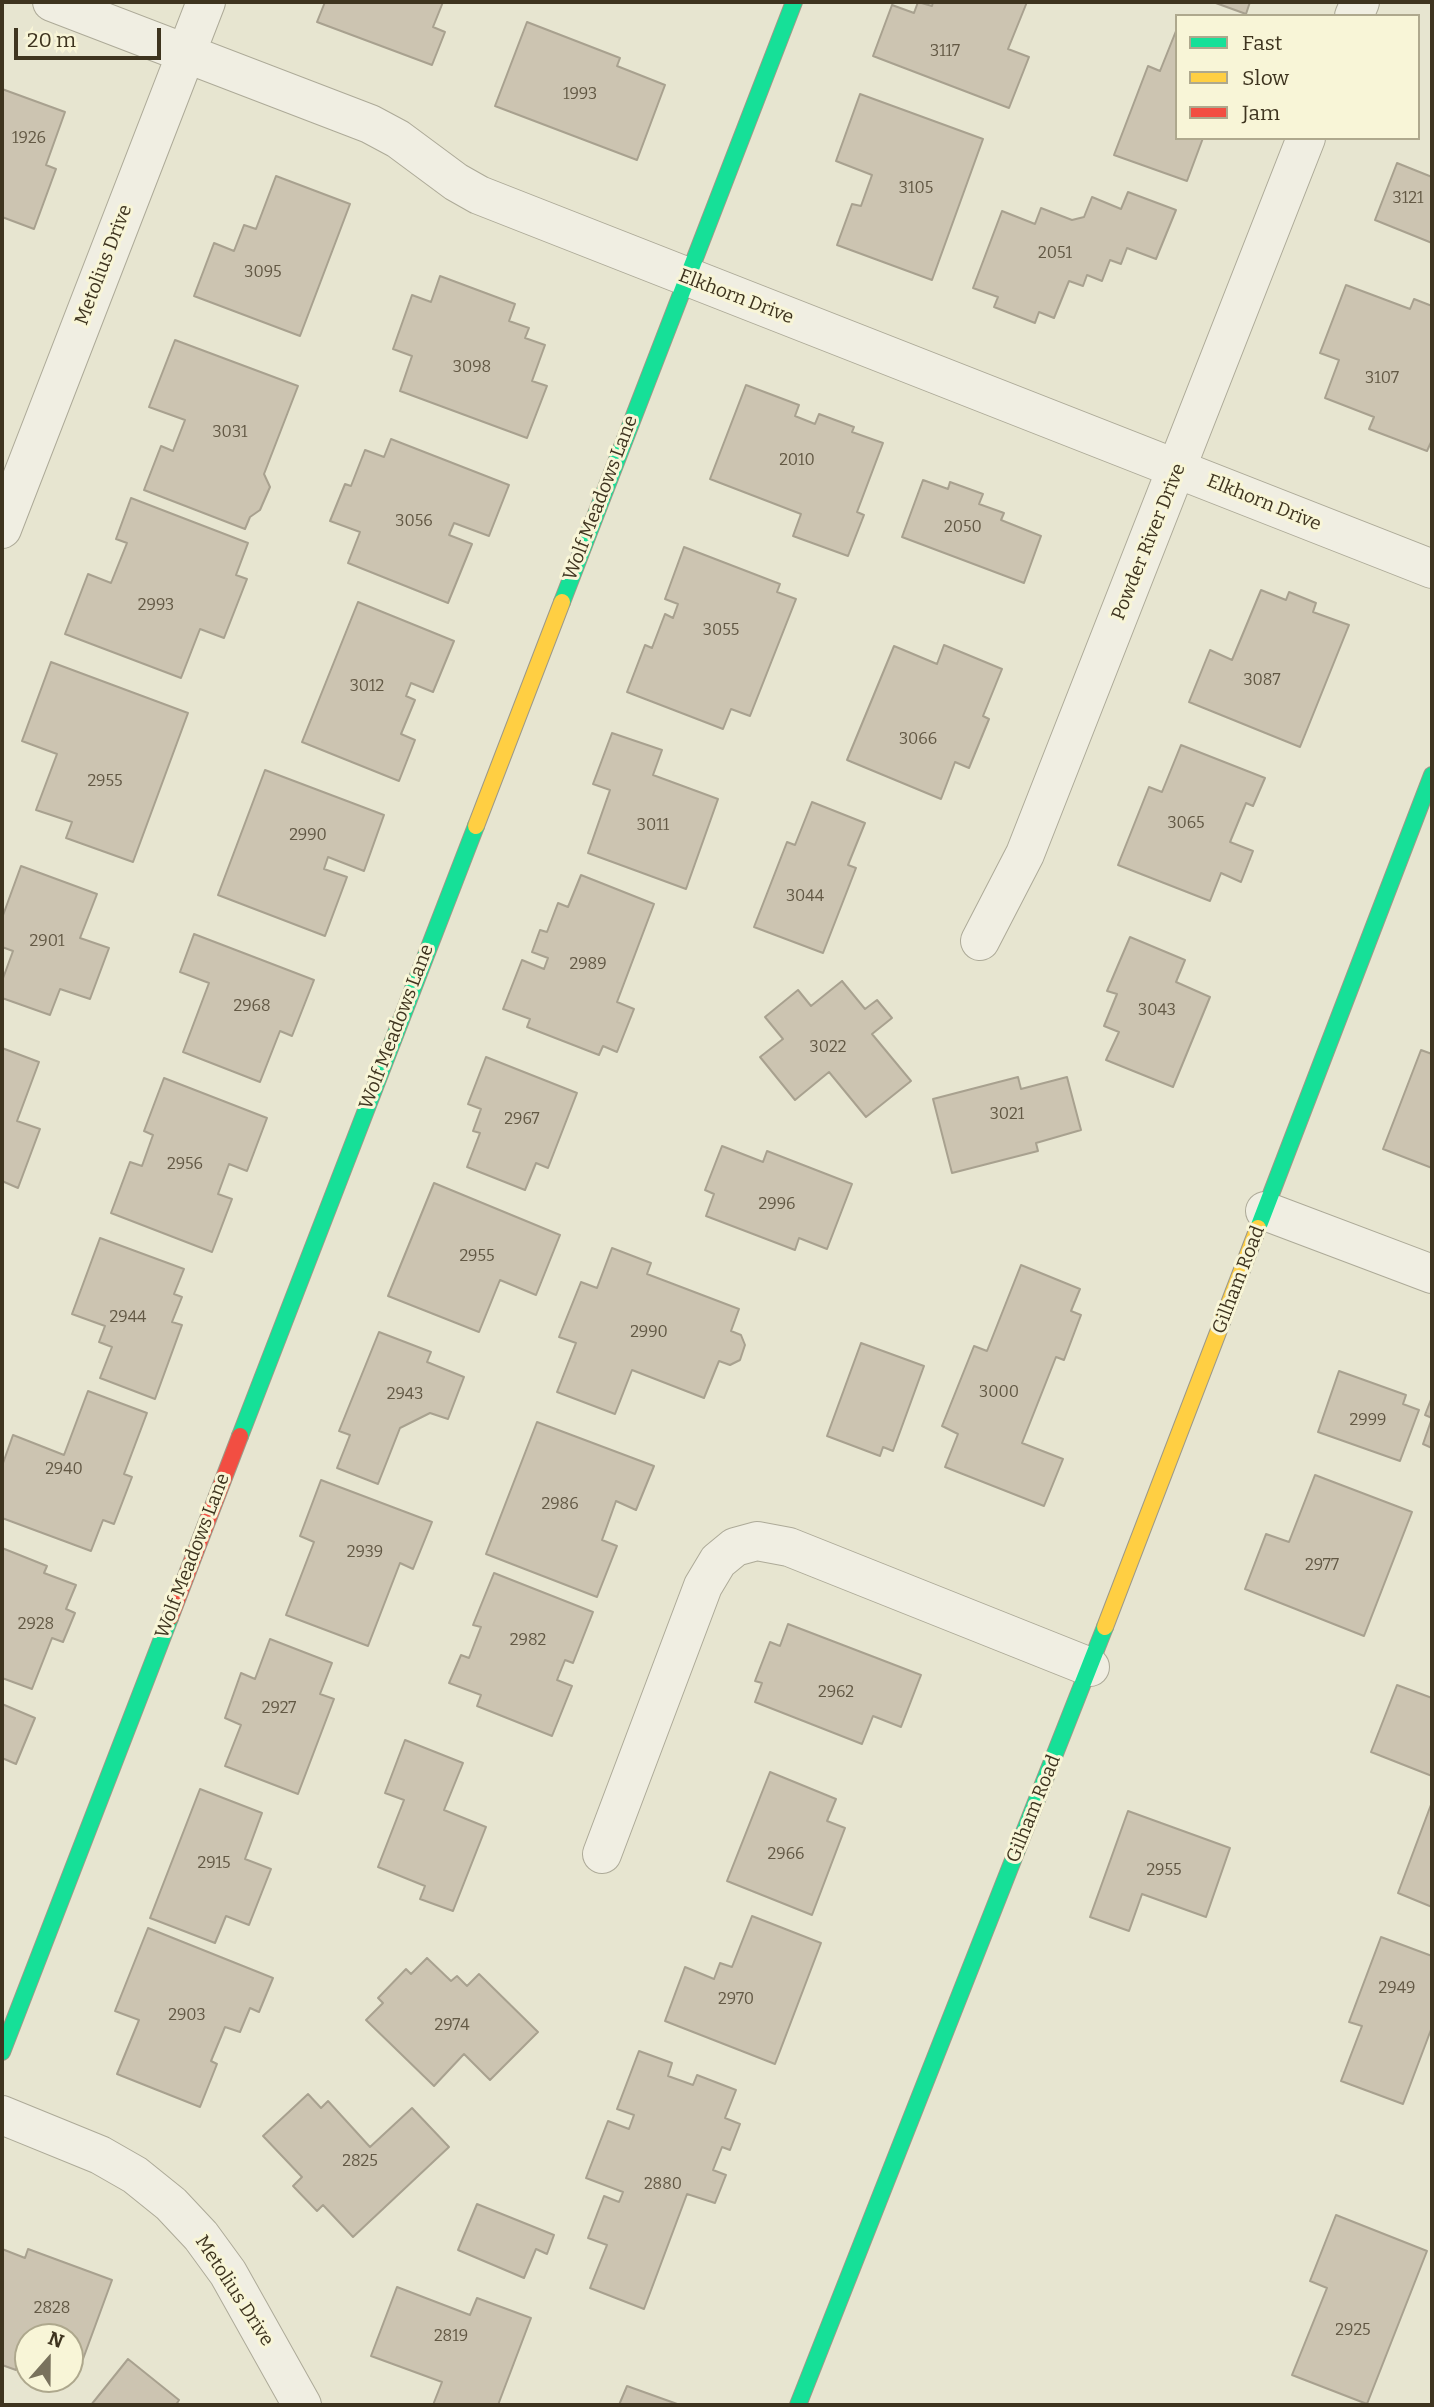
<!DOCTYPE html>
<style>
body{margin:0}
#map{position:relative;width:1434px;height:2407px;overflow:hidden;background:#e7e5d0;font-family:Bitter,serif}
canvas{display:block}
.frame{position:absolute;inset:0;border:4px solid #3e341f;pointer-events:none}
.legend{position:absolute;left:1175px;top:14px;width:245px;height:126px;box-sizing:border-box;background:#f8f5d7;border:2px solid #aea88d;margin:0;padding:9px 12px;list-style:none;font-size:21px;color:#3e341f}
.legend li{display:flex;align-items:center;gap:14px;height:35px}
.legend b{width:35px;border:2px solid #aea88d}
.north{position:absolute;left:14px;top:2323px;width:70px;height:70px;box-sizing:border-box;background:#f8f5d7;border:2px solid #aea88d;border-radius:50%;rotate:21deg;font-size:19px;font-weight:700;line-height:28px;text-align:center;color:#3e341f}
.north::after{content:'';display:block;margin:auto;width:24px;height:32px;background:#79725d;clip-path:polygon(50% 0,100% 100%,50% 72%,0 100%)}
.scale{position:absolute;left:14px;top:28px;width:147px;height:32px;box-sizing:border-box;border:4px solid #3e341f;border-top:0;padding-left:9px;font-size:21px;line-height:24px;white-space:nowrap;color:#3e341f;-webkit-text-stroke:5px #f8f5d7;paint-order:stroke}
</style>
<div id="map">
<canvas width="1434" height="2407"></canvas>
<div class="frame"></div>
<ul class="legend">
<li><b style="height:9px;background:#16e098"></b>Fast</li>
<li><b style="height:9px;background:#ffcf43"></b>Slow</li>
<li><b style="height:9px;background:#f24e42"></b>Jam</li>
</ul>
<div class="north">N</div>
<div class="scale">20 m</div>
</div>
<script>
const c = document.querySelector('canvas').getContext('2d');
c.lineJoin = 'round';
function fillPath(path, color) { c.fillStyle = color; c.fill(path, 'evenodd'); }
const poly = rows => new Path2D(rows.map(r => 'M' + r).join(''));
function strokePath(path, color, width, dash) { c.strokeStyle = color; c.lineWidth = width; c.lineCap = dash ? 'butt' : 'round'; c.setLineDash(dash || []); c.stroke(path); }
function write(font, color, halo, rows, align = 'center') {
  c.font = font + ' Bitter,serif'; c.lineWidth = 6; c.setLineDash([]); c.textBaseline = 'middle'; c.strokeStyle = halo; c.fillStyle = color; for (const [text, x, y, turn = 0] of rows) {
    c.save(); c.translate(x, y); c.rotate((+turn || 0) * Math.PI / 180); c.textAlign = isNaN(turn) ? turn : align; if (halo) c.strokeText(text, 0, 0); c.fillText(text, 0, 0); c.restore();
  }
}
const building = poly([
 [325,2,443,2,433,27,445,32,432,65,317,22,325,2],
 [918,2,932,6,933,2,1027,2,1008,49,1029,57,1009,108,873,56,892,5,914,13,918,2],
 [1213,2,1250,2,1246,14,1213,2],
 [527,22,620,58,617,66,665,85,637,160,495,106,527,22],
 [1176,31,1177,138,1203,138,1187,181,1114,155,1148,66,1160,71,1176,31],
 [2,89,65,112,46,165,56,169,34,229,2,217,2,89],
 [860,94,983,139,932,280,837,245,852,204,861,206,872,175,836,161,860,94],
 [1397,163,1432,177,1432,243,1375,220,1397,163],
 [276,176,350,204,300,336,194,296,214,243,234,251,244,225,256,229,276,176],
 [1128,192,1176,210,1156,259,1127,248,1121,264,1110,260,1102,281,1087,275,1083,286,1069,281,1054,318,1039,312,1035,323,994,307,998,297,973,288,1002,211,1035,224,1041,208,1072,220,1084,217,1092,197,1121,209,1128,192],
 [440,276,515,304,509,321,529,328,525,338,545,345,532,381,547,386,527,438,400,391,412,356,393,349,412,295,431,302,440,276],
 [1346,285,1410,309,1414,299,1432,306,1432,440,1427,451,1369,429,1374,417,1325,398,1339,360,1320,353,1346,285],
 [175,340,298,386,264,474,270,487,260,510,250,517,245,529,144,490,161,446,173,451,185,420,149,407,175,340],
 [746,385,799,405,795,416,815,424,819,414,854,427,852,432,883,443,857,512,864,515,848,556,793,536,801,514,710,479,746,385],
 [391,439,509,485,489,536,454,523,449,535,472,544,448,603,348,563,360,532,330,521,345,484,351,486,365,450,384,457,391,439],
 [923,480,948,489,950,482,983,494,979,504,1004,513,1001,520,1041,536,1024,583,902,537,923,480],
 [131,498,248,543,236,575,247,579,224,638,200,629,181,678,65,634,88,574,111,583,127,543,116,539,131,498],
 [684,547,780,584,777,592,796,599,750,716,731,709,723,729,627,692,645,645,652,648,665,614,673,618,678,604,665,599,684,547],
 [1261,590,1286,600,1289,592,1316,603,1313,612,1349,625,1300,747,1189,702,1210,650,1232,660,1261,590],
 [358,602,454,641,433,692,411,683,406,696,415,700,401,734,415,740,399,781,302,742,358,602],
 [944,645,1002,669,983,716,989,719,969,768,955,762,941,799,847,760,894,646,937,664,944,645],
 [51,662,188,713,133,862,66,838,72,822,36,810,57,754,22,741,51,662],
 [612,733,662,750,653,775,718,799,686,889,588,853,610,790,593,784,612,733],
 [1181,745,1265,778,1253,806,1246,803,1230,842,1253,851,1241,882,1221,873,1210,901,1118,865,1149,787,1162,792,1181,745],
 [265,770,384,815,364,871,328,857,324,869,347,877,325,936,218,895,265,770],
 [812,802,865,823,848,865,856,868,823,953,754,927,787,842,795,845,812,802],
 [21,866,97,894,80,938,109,948,90,999,60,989,50,1015,2,998,2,981,13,951,2,947,2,918,21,866],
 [581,875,654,904,617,1002,634,1009,617,1052,603,1046,599,1055,527,1027,530,1019,503,1009,522,960,544,969,548,958,532,952,540,930,547,932,558,903,568,907,581,875],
 [194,934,314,980,292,1036,280,1031,260,1082,183,1052,209,983,180,972,194,934],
 [1130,937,1185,960,1176,982,1210,997,1173,1087,1106,1060,1119,1032,1104,1026,1117,994,1107,991,1130,937],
 [842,981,865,1009,877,1000,892,1018,872,1034,911,1081,866,1117,829,1072,795,1100,760,1057,783,1039,765,1017,798,990,811,1006,842,981],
 [2,1048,39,1062,17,1121,40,1129,18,1188,2,1181,2,1048],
 [1421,1050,1432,1054,1432,1168,1383,1149,1421,1050],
 [486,1057,577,1093,548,1168,536,1163,525,1190,467,1167,480,1133,473,1131,481,1109,468,1104,486,1057],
 [1018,1077,1021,1089,1067,1077,1081,1130,1036,1143,1038,1151,952,1173,933,1099,1018,1077],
 [164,1078,267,1118,247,1171,229,1164,218,1194,232,1199,212,1252,111,1213,130,1162,142,1166,153,1135,144,1131,164,1078],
 [722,1146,763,1162,767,1151,852,1184,827,1249,799,1238,795,1250,706,1216,714,1194,705,1190,722,1146],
 [434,1183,560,1235,536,1295,500,1280,479,1332,388,1296,434,1183],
 [100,1238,184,1269,174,1294,182,1297,172,1322,182,1325,155,1399,100,1378,112,1347,99,1342,105,1326,72,1314,100,1238],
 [612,1248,651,1263,647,1274,739,1309,731,1331,741,1335,745,1345,740,1360,730,1365,719,1361,704,1398,632,1370,615,1414,557,1392,576,1343,559,1337,581,1282,597,1288,612,1248],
 [1021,1265,1080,1289,1071,1311,1081,1315,1064,1360,1056,1357,1022,1443,1063,1459,1044,1506,945,1467,958,1434,942,1426,974,1346,987,1351,1021,1265],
 [379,1332,431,1352,427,1362,464,1377,448,1419,430,1413,400,1428,378,1484,337,1468,350,1435,339,1431,379,1332],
 [861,1343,924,1366,893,1451,883,1447,880,1456,827,1436,861,1343],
 [1339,1371,1406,1395,1403,1404,1419,1410,1400,1461,1318,1432,1339,1371],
 [88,1391,147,1413,124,1474,132,1477,114,1524,103,1520,91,1551,2,1518,2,1466,13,1435,64,1455,88,1391],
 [1432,1397,1432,1418,1425,1415,1432,1397],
 [1432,1418,1432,1448,1423,1444,1432,1418],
 [537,1422,654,1466,636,1510,616,1501,602,1540,617,1546,597,1597,486,1554,537,1422],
 [1315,1475,1412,1512,1364,1636,1245,1589,1266,1534,1289,1542,1315,1475],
 [321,1480,432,1522,413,1569,400,1563,368,1646,286,1615,314,1542,300,1536,321,1480],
 [2,1548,47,1566,44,1573,76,1585,66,1609,75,1613,63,1642,52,1638,32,1689,2,1678,2,1548],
 [494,1573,593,1612,573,1663,565,1660,557,1680,572,1686,552,1736,477,1706,481,1695,449,1683,461,1655,469,1658,481,1627,473,1625,494,1573],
 [788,1624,921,1675,901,1727,873,1716,862,1744,755,1702,762,1683,755,1681,770,1642,780,1646,788,1624],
 [270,1639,332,1663,320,1694,334,1699,298,1794,225,1766,241,1725,225,1718,241,1673,255,1679,270,1639],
 [1397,1685,1432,1698,1432,1776,1371,1752,1397,1685],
 [2,1704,35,1718,16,1764,2,1758,2,1704],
 [405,1740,463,1763,444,1810,486,1827,453,1911,420,1899,425,1886,378,1867,404,1800,385,1793,405,1740],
 [770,1772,836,1799,827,1821,845,1828,812,1915,727,1881,770,1772],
 [200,1789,262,1813,245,1859,271,1869,249,1925,226,1916,215,1943,150,1918,200,1789],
 [1432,1802,1432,1907,1398,1893,1432,1802],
 [1128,1811,1230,1848,1206,1917,1142,1894,1129,1931,1090,1917,1128,1811],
 [752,1916,821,1943,775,2064,665,2021,685,1967,714,1979,720,1963,732,1967,752,1916],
 [148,1928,273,1978,259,2012,250,2008,240,2032,225,2027,211,2061,217,2064,200,2107,117,2074,139,2020,115,2011,148,1928],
 [1381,1937,1432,1956,1432,2027,1403,2104,1341,2081,1362,2026,1349,2022,1381,1937],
 [427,1958,451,1981,457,1976,467,1986,479,1974,538,2032,490,2080,464,2054,434,2086,366,2020,383,2003,378,1998,406,1969,411,1974,427,1958],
 [639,2051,672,2063,668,2076,693,2085,697,2075,736,2090,725,2118,740,2124,730,2150,722,2147,713,2170,726,2175,715,2203,687,2194,644,2309,590,2288,607,2245,588,2238,604,2196,619,2202,623,2192,586,2178,608,2121,629,2129,634,2115,617,2109,639,2051],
 [308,2094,321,2108,328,2101,370,2147,412,2108,449,2147,353,2237,323,2205,317,2211,293,2186,302,2177,263,2136,308,2094],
 [477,2204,554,2235,547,2254,536,2249,524,2278,458,2250,477,2204],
 [1336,2215,1427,2251,1367,2404,1292,2375,1327,2288,1310,2281,1336,2215],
 [2,2249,25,2258,28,2249,112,2280,83,2359,70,2354,70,2337,28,2337,16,2370,2,2365,2,2249],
 [397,2287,470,2315,477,2298,531,2318,498,2405,433,2405,442,2382,371,2356,397,2287],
 [128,2359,179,2400,176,2405,91,2405,128,2359],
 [627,2386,680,2405,619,2405,627,2386]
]);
fillPath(building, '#ccc4b1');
strokePath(building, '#a8a18f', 2);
const street = poly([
 [52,2,370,124,398,139,456,182,479,195,1432,569],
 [1354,16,1360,2],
 [2,529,206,2],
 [980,941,1025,854,1306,138],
 [1265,1211,1432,1274],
 [602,1854,703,1586,718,1561,735,1547,757,1541,789,1547,1090,1667],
 [2,2115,100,2155,135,2175,171,2204,201,2236,228,2273,302,2405]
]);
const fast = poly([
 [562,602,794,2],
 [1258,1228,1432,775],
 [240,1436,476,826],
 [2,2052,170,1618],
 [798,2405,1105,1627]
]);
const slow = poly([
 [476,826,562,602],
 [1105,1627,1258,1228]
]);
const jam = poly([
 [170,1618,240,1436]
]);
strokePath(street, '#adaa98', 40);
strokePath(fast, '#9d9988', 18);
strokePath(slow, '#9d9988', 18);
strokePath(jam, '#9d9988', 18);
strokePath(street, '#f0eee2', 38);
strokePath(fast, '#16e098', 16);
strokePath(slow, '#ffcf43', 16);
strokePath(jam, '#f24e42', 16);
write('16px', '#625844', null, [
 ["3117",945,52],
 ["1993",580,95],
 ["1926",29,139],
 ["3105",916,189],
 ["3121",1408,199],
 ["2051",1055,254],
 ["3095",263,273],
 ["3098",472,368],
 ["3107",1382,379],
 ["3031",230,433],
 ["2010",797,461],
 ["3056",414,522],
 ["2050",963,528],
 ["2993",156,606],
 ["3055",721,631],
 ["3087",1262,681],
 ["3012",367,687],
 ["3066",918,740],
 ["2955",105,782],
 ["3065",1186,824],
 ["3011",653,826],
 ["2990",308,836],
 ["3044",805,897],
 ["2901",47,942],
 ["2989",588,965],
 ["2968",252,1007],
 ["3043",1157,1011],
 ["3022",828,1048],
 ["3021",1007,1115],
 ["2967",522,1120],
 ["2956",185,1165],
 ["2996",777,1205],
 ["2955",477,1257],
 ["2944",128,1318],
 ["2990",649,1333],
 ["3000",999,1393],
 ["2943",405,1395],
 ["2999",1368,1421],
 ["2940",64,1470],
 ["2986",560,1505],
 ["2939",365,1553],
 ["2977",1322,1566],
 ["2928",36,1625],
 ["2982",528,1641],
 ["2962",836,1693],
 ["2927",279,1709],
 ["2966",786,1855],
 ["2915",214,1864],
 ["2955",1164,1871],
 ["2949",1397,1989],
 ["2970",736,2000],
 ["2903",187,2016],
 ["2974",452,2026],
 ["2825",360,2162],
 ["2880",663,2185],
 ["2828",52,2309],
 ["2925",1353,2331],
 ["2819",451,2337]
]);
write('19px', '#3e341f', '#f8f5d7', [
 ["Metolius Drive",104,265,-69],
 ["Elkhorn Drive",736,297,21],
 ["Wolf Meadows Lane",601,498,-69],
 ["Elkhorn Drive",1264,503,22],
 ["Powder River Drive",1149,542,-68],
 ["Wolf Meadows Lane",397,1027,-69],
 ["Gilham Road",1239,1280,-69],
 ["Wolf Meadows Lane",193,1556,-69],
 ["Gilham Road",1034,1809,-68],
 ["Metolius Drive",234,2291,57]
]);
</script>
